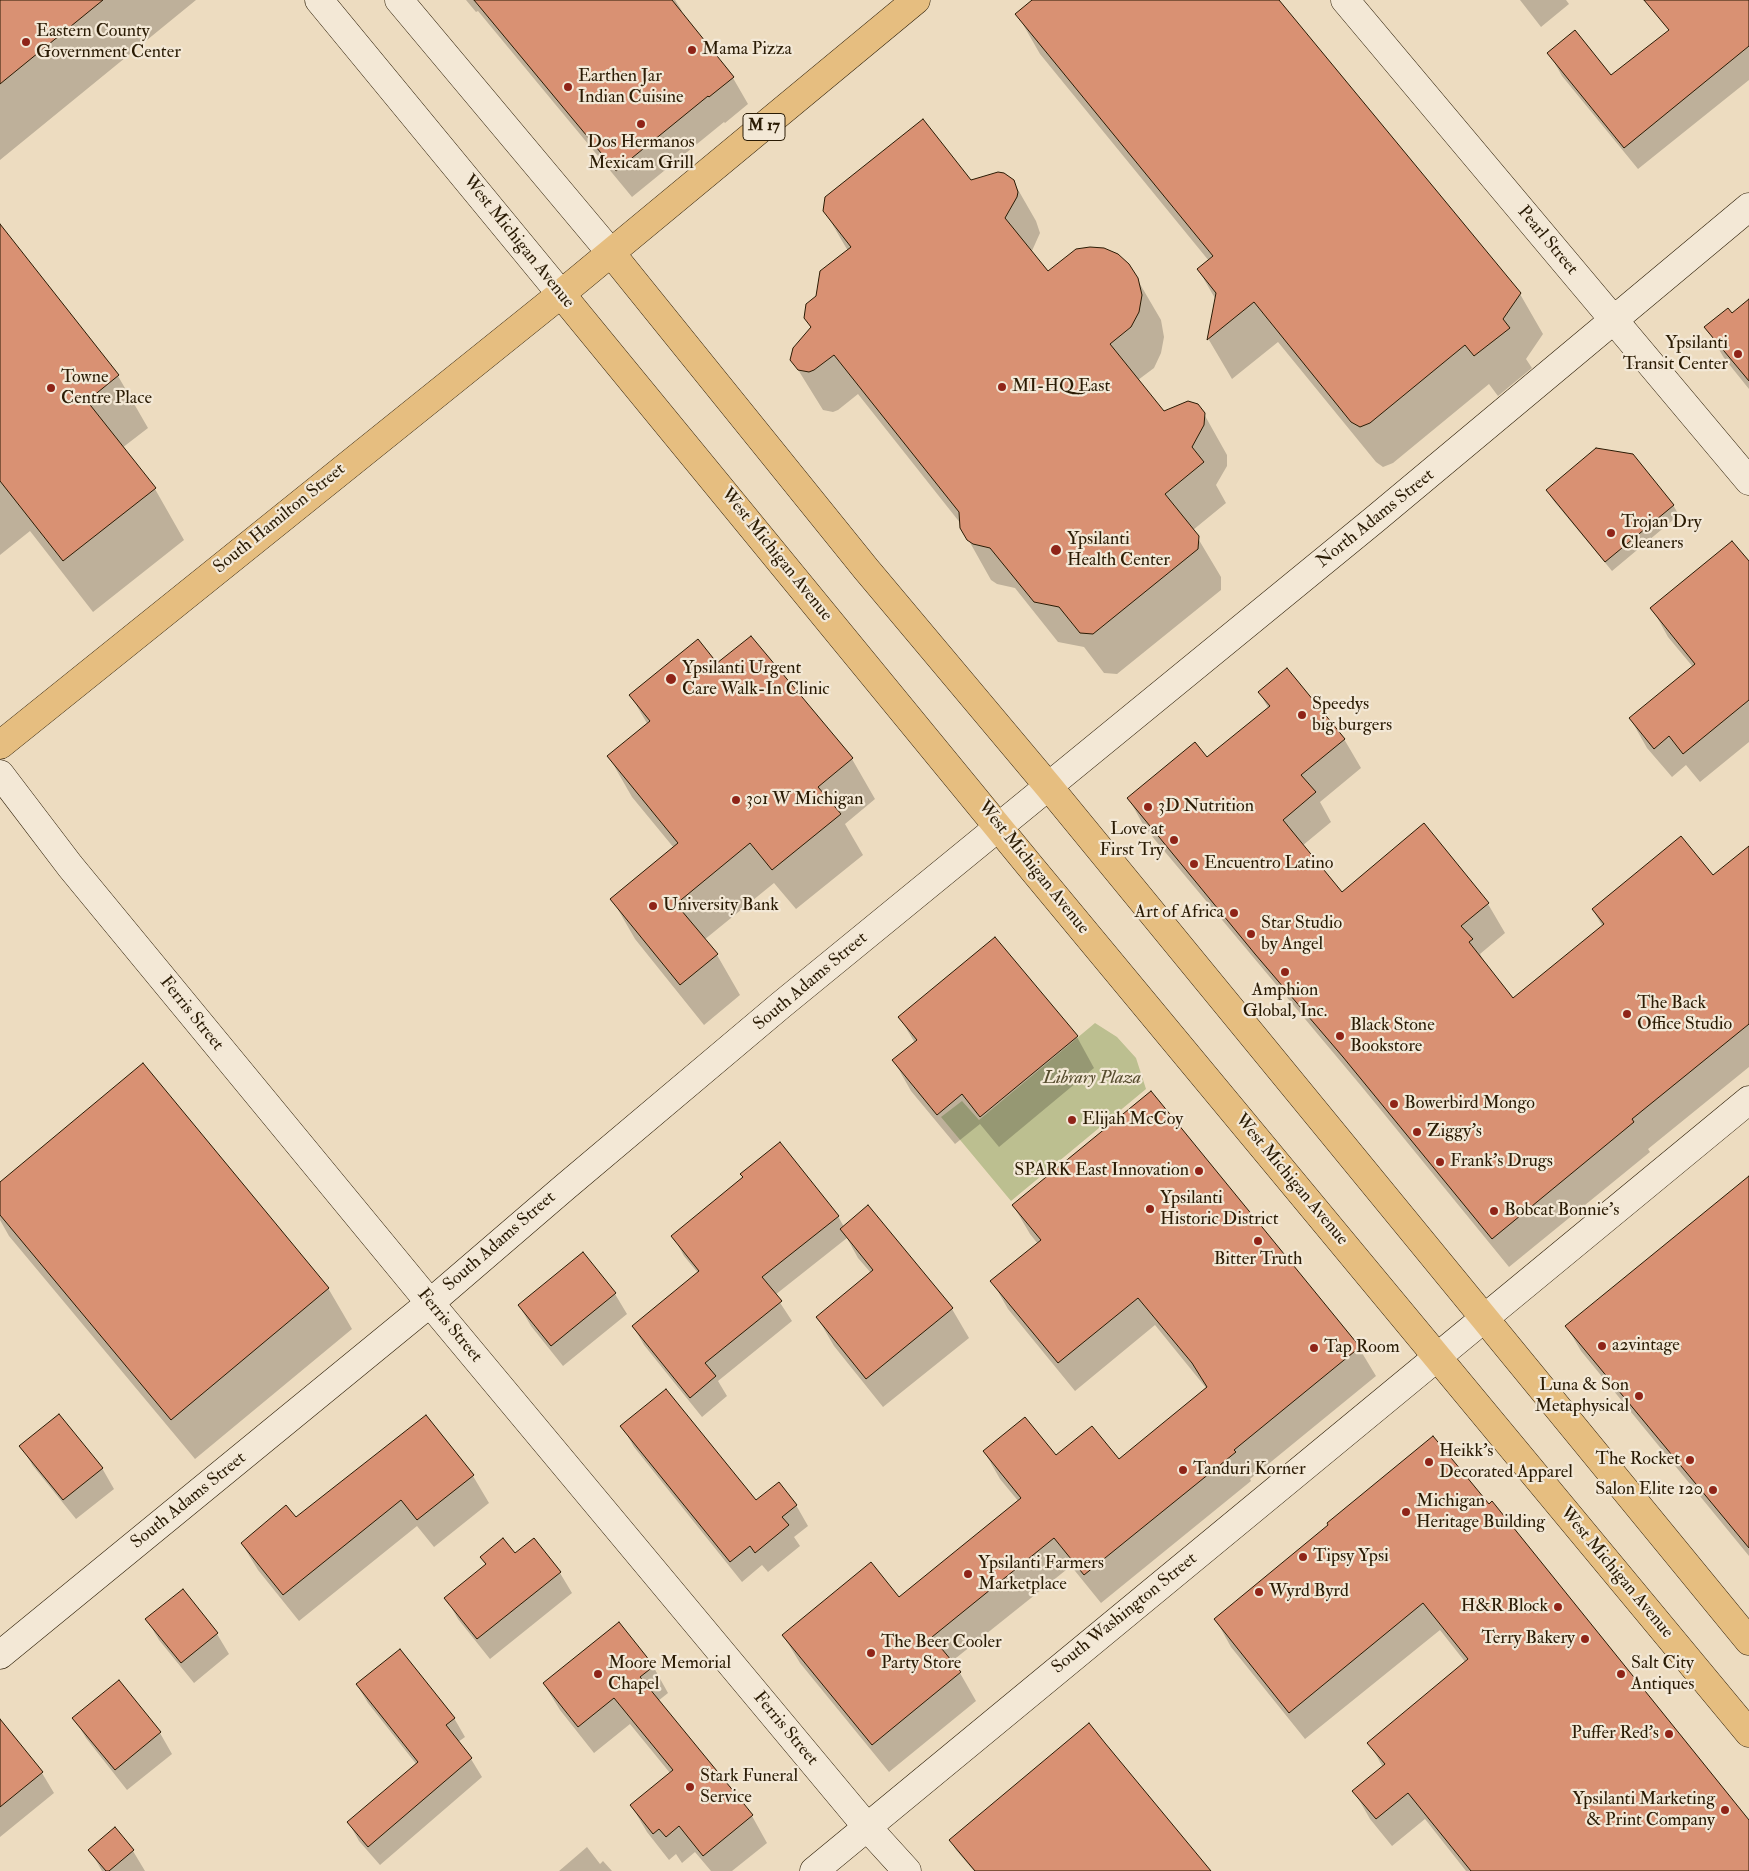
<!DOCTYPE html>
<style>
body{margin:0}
canvas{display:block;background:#eddcc0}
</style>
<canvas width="1749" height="1871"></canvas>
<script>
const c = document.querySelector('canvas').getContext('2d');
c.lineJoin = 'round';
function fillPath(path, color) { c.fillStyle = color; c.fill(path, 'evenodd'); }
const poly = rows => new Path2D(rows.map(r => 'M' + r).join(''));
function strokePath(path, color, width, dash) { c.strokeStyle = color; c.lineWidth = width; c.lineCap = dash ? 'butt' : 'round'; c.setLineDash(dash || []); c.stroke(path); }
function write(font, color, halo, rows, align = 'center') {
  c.font = font + ' "IM FELL Double Pica",serif'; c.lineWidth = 4.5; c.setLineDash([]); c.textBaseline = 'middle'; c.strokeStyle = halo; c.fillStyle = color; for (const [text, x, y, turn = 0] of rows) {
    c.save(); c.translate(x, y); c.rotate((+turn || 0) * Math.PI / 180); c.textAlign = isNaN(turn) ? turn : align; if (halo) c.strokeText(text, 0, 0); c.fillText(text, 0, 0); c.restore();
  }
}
fillPath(poly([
 [1095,1023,1117,1037,1136,1058,1146,1089,1011,1201,941,1117,962,1101,979,1120]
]), '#bcbf90');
fillPath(poly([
 [0,0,196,0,0,160],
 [466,0,675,0,682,11,680,12,733,78,748,104,725,123,724,122,632,197,478,11,476,12],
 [1034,0,1278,0,1520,294,1543,334,1526,359,1532,368,1498,396,1489,384,1393,463,1383,467,1376,462,1278,342,1232,379,1209,340,1216,300,1198,269,1209,261,1040,54,1017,14],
 [1520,0,1566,0,1569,4,1541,27],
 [1689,0,1749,0,1749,80,1638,169,1562,76,1549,53,1611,77,1669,31,1663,21],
 [1013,181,1036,221,1040,233,1031,253,1048,273,1137,279,1161,320,1164,337,1161,353,1154,368,1138,380,1164,412,1204,414,1227,455,1227,466,1216,485,1226,503,1193,530,1221,577,1221,590,1117,674,1104,673,1084,647,1058,642,1015,588,997,584,991,580,968,539,961,524,858,394,838,410,833,412,823,410,792,360,811,328,805,318,848,251,824,210,971,182],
 [0,226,118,376,148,428,122,448,155,489,184,540,93,612,30,531,0,555],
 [1749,300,1749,389,1724,358,1706,327,1732,314],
 [1547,490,1673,505,1679,515,1612,571,1553,500],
 [1749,563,1749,742,1700,782,1686,765,1672,777,1647,748,1630,718,1693,667,1668,637,1652,608],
 [717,665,852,759,875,799,845,824,863,855,796,909,774,883,704,940,717,955,740,995,704,1025,635,939,612,899,674,848,632,797,609,757,648,725,631,696],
 [1259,692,1344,739,1361,768,1320,802,1331,822,1302,846,1342,894,1488,904,1505,933,1480,954,1488,968,1513,1000,1603,927,1593,910,1713,877,1749,855,1749,1067,1648,1149,1650,1152,1509,1267,1362,1087,1145,828,1129,799,1207,759,1269,709],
 [900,1018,1077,1037,1094,1068,999,1147,980,1124,955,1144,911,1091,894,1061,915,1043],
 [1151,1093,1359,1348,1376,1376,1250,1479,1251,1481,1101,1603,1071,1566,951,1662,960,1673,976,1701,889,1772,800,1663,783,1635,899,1599,1019,1502,1000,1479,984,1451,1119,1461,1207,1389,1155,1325,1075,1391,1008,1309,992,1281,1038,1244,1030,1234,1013,1205],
 [1749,1178,1749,1556,1581,1351,1567,1327],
 [0,1184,328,1288,352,1329,195,1459,9,1236,0,1220],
 [868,1207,952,1309,969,1338,883,1407,834,1346,817,1317,871,1273,858,1258,847,1238,775,1295,792,1321,718,1381,727,1396,702,1417,644,1345,633,1326,698,1273,684,1256,673,1236,838,1216,844,1227],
 [615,1294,627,1314,563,1366,531,1326,519,1305],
 [426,1417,473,1476,489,1503,434,1547,417,1526,299,1621,258,1570,242,1544,296,1519],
 [622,1426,756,1502,796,1505,808,1526,794,1537,800,1546,768,1572,762,1565,742,1582,634,1447],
 [21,1446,102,1468,114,1489,76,1519,33,1466],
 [1330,1525,1749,1822,1749,1871,1466,1871,1425,1819,1392,1846,1370,1819,1354,1791,1383,1767,1369,1743,1466,1663,1440,1630,1305,1739,1231,1647,1216,1620],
 [534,1540,560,1573,572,1593,490,1659,458,1619,446,1598,486,1566,482,1557,515,1555],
 [182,1591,217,1634,229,1654,194,1683,159,1640,147,1620],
 [653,1666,668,1693,658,1701,752,1816,767,1843,732,1871,711,1871,695,1852,682,1863,676,1854,669,1860,647,1832,631,1805,670,1773,630,1724,594,1753,560,1710,544,1684],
 [119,1682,160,1733,172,1754,127,1790,86,1738,74,1718],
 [357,1685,454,1718,465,1737,458,1742,471,1759,482,1777,380,1865,359,1841,349,1823,417,1765,368,1703],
 [0,1750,42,1773,54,1793,0,1837],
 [115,1829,133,1851,145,1871,102,1871,90,1850],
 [950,1840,1209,1871,974,1871,956,1850],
 [587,1847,600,1864,603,1861,612,1871,559,1871]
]), '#0003');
const building = poly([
 [0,0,103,0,0,84,0,0],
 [474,0,672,0,734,77,709,97,708,96,616,171,474,0],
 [1032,0,1279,0,1521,293,1503,319,1510,328,1474,356,1465,345,1370,423,1360,427,1351,422,1254,302,1207,340,1216,293,1197,269,1213,256,1015,14,1032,0],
 [1644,0,1749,0,1749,46,1624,148,1547,53,1575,30,1611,75,1669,30,1644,0],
 [923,119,971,180,998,172,1004,173,1014,180,1018,192,1017,197,1005,218,1048,271,1076,249,1090,247,1104,248,1118,254,1129,264,1138,278,1142,295,1139,312,1131,327,1110,344,1164,411,1188,401,1198,404,1205,413,1204,425,1192,447,1204,462,1165,494,1199,536,1198,549,1093,634,1080,633,1059,607,1034,602,990,548,973,544,967,540,960,528,959,512,834,355,814,370,809,372,798,370,790,360,793,348,811,327,804,318,806,304,816,296,820,271,851,247,823,211,825,197,923,119],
 [0,224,119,375,87,401,156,488,63,561,0,481,0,224],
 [1749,299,1749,381,1704,327,1728,308,1732,313,1749,299],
 [1596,448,1633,454,1674,505,1605,562,1546,490,1596,448],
 [1732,541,1749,561,1749,700,1683,754,1669,736,1654,749,1629,718,1695,664,1650,608,1732,541],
 [751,636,853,758,818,787,841,814,772,870,750,843,676,904,718,954,680,985,610,899,678,843,607,756,650,721,629,695,698,639,717,663,751,636],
 [1287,668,1345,739,1301,775,1316,792,1283,820,1342,892,1424,823,1489,903,1461,926,1473,939,1469,942,1513,998,1604,924,1592,909,1681,836,1713,875,1749,846,1749,1024,1632,1119,1634,1122,1492,1239,1343,1057,1255,954,1127,798,1195,742,1207,757,1270,706,1258,692,1287,668],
 [995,937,1078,1036,980,1117,962,1094,937,1115,892,1060,917,1040,898,1017,995,937],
 [143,1063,329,1288,171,1420,0,1215,0,1182,143,1063],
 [1151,1091,1360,1347,1234,1450,1236,1452,1084,1575,1054,1538,932,1637,961,1672,872,1745,782,1635,871,1562,899,1597,1021,1498,983,1451,1025,1417,1056,1455,1092,1426,1119,1459,1207,1387,1192,1363,1138,1298,1058,1363,990,1281,1041,1240,1012,1205,1151,1091],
 [780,1142,839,1216,762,1277,782,1301,705,1363,716,1376,690,1398,632,1326,699,1271,671,1236,743,1177,740,1174,780,1142],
 [1749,1176,1749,1548,1565,1326,1749,1176],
 [868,1205,953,1308,866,1379,816,1317,873,1270,840,1229,868,1205],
 [583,1252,616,1293,551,1346,518,1305,583,1252],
 [666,1389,756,1500,779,1482,797,1505,782,1517,789,1525,755,1553,750,1546,730,1562,620,1426,666,1389],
 [59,1414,103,1468,63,1500,19,1446,59,1414],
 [426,1415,474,1475,417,1520,401,1500,283,1595,241,1543,286,1505,296,1517,426,1415],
 [1433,1436,1489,1504,1492,1501,1749,1820,1749,1871,1471,1871,1408,1793,1376,1819,1352,1791,1385,1764,1367,1743,1468,1659,1423,1603,1289,1713,1214,1619,1328,1525,1327,1523,1433,1436],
 [503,1538,515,1553,534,1538,561,1572,477,1639,444,1598,486,1564,480,1557,503,1538],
 [183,1589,218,1633,181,1663,145,1619,183,1589],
 [619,1622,654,1666,640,1677,753,1815,703,1856,679,1826,666,1837,659,1829,653,1834,630,1805,673,1770,614,1698,578,1727,543,1683,619,1622],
 [400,1649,455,1718,446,1725,472,1758,368,1847,347,1822,418,1762,356,1684,400,1649],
 [119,1680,161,1732,115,1770,72,1718,119,1680],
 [0,1719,43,1772,0,1807,0,1719],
 [1089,1723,1105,1743,1211,1871,975,1871,949,1840,1089,1723],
 [115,1827,134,1850,109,1871,106,1871,88,1850,115,1827]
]);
fillPath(building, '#d99173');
strokePath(building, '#2a1b04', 1);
const secondary = poly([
 [319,0,561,294],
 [399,0,611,253],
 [1345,0,1749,481],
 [0,774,70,866,430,1303,867,1827,907,1871],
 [0,1655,430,1303,565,1187,781,1005,1374,520,1749,207],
 [814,1871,1749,1100]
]);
const primary = poly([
 [611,253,866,569,1049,787,1749,1641],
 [561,294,1030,866,1749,1733],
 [0,745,561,294,916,0]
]);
strokePath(secondary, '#2a1b04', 29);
strokePath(primary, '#2a1b04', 29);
strokePath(secondary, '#f3e8d6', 28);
strokePath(primary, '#e6be80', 28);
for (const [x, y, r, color] of [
 [26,42,5,"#8f2418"],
 [692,50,5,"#8f2418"],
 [568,87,5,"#8f2418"],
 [641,124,5,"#8f2418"],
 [1738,354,5,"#8f2418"],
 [1002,387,5,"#8f2418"],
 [51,388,5,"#8f2418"],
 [1611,533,5,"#8f2418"],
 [1056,550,6,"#8f2418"],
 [671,679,6,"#8f2418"],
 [1302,715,5,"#8f2418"],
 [736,800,5,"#8f2418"],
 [1148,807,5,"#8f2418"],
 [1174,840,5,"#8f2418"],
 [1194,864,5,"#8f2418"],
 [653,906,5,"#8f2418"],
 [1234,913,5,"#8f2418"],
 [1251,934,5,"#8f2418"],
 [1285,972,5,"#8f2418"],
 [1627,1014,5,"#8f2418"],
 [1340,1036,5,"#8f2418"],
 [1394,1104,5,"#8f2418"],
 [1072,1120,5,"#8f2418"],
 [1417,1132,5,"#8f2418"],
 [1440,1162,5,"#8f2418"],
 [1199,1171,5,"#8f2418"],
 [1150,1209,5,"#8f2418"],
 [1494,1211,5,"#8f2418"],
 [1258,1241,5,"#8f2418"],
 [1602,1346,5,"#8f2418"],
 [1314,1348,5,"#8f2418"],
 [1639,1396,5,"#8f2418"],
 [1690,1460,5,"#8f2418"],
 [1429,1462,5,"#8f2418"],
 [1183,1470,5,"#8f2418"],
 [1713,1490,5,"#8f2418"],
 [1406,1512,5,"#8f2418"],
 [1303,1557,5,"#8f2418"],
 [968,1574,5,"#8f2418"],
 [1259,1592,5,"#8f2418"],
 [1558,1607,5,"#8f2418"],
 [1585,1639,5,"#8f2418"],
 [871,1653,5,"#8f2418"],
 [598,1674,5,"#8f2418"],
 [1621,1674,5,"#8f2418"],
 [1669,1734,5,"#8f2418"],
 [690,1787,5,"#8f2418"],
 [1725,1810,5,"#8f2418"]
]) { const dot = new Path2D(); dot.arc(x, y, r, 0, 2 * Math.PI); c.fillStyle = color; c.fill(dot); strokePath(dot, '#f3e8d6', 2); }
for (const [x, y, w] of [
 [764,127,42]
]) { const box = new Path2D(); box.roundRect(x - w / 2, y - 13.5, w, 27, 4); c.fillStyle = '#f3e8d6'; c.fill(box); strokePath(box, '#2a1b04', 1); }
write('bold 16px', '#2a1b04', null, [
 ["M 17",764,127]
]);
write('18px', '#2a1b04', '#f3e8d6', [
 ["Eastern County",36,32],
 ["Government Center",36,53],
 ["Mama Pizza",702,50],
 ["Earthen Jar",578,77],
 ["Indian Cuisine",578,98],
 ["Dos Hermanos",641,143,"center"],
 ["Mexicam Grill",641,164,"center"],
 ["Ypsilanti",1728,344,"right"],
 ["Transit Center",1728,365,"right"],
 ["Towne",61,378],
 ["Centre Place",61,399],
 ["MI-HQ East",1012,387],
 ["Trojan Dry",1621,523],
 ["Cleaners",1621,544],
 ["Ypsilanti",1067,540],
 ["Health Center",1067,561],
 ["Ypsilanti Urgent",682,669],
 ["Care Walk-In Clinic",682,690],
 ["Speedys",1312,705],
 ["big burgers",1312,726],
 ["301 W Michigan",746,800],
 ["3D Nutrition",1158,807],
 ["Love at",1164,830,"right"],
 ["First Try",1164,851,"right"],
 ["Encuentro Latino",1204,864],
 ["University Bank",663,906],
 ["Art of Africa",1224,913,"right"],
 ["Star Studio",1261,924],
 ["by Angel",1261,945],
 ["Amphion",1285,991,"center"],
 ["Global, Inc.",1285,1012,"center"],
 ["The Back",1637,1004],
 ["Office Studio",1637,1025],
 ["Black Stone",1350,1026],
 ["Bookstore",1350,1047],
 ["Bowerbird Mongo",1404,1104],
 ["Elijah McCoy",1082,1120],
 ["Ziggy's",1427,1132],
 ["Frank's Drugs",1450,1162],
 ["SPARK East Innovation",1189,1171,"right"],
 ["Ypsilanti",1160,1199],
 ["Historic District",1160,1220],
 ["Bobcat Bonnie's",1504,1211],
 ["Bitter Truth",1258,1260,"center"],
 ["a2vintage",1612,1346],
 ["Tap Room",1324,1348],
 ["Luna & Son",1629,1386,"right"],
 ["Metaphysical",1629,1407,"right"],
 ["Heikk's",1439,1452],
 ["Decorated Apparel",1439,1473],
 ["The Rocket",1680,1460,"right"],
 ["Tanduri Korner",1193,1470],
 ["Salon Elite 120",1703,1490,"right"],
 ["Michigan",1416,1502],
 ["Heritage Building",1416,1523],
 ["Tipsy Ypsi",1313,1557],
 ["Ypsilanti Farmers",978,1564],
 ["Marketplace",978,1585],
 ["Wyrd Byrd",1269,1592],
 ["H&R Block",1548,1607,"right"],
 ["Terry Bakery",1575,1639,"right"],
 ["The Beer Cooler",881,1643],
 ["Party Store",881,1664],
 ["Moore Memorial",608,1664],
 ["Chapel",608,1685],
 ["Salt City",1631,1664],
 ["Antiques",1631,1685],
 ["Puffer Red's",1659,1734,"right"],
 ["Stark Funeral",700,1777],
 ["Service",700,1798],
 ["Ypsilanti Marketing",1715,1800,"right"],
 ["& Print Company",1715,1821,"right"]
], 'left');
write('18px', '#2a1b04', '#f3e8d6', [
 ["Pearl Street",1547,241,50],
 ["West Michigan Avenue",518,242,51],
 ["South Hamilton Street",280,519,-39],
 ["North Adams Street",1376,519,-39],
 ["West Michigan Avenue",776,555,51],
 ["West Michigan Avenue",1033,868,51],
 ["South Adams Street",811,982,-40],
 ["Ferris Street",191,1014,51],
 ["West Michigan Avenue",1291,1180,50],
 ["South Adams Street",500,1242,-41],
 ["Ferris Street",449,1326,50],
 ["South Adams Street",189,1501,-39],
 ["West Michigan Avenue",1616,1573,50],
 ["South Washington Street",1125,1614,-39],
 ["Ferris Street",785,1729,50]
]);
write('italic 18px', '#564c2e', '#f3e8d6', [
 ["Library Plaza",1092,1079]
]);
</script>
